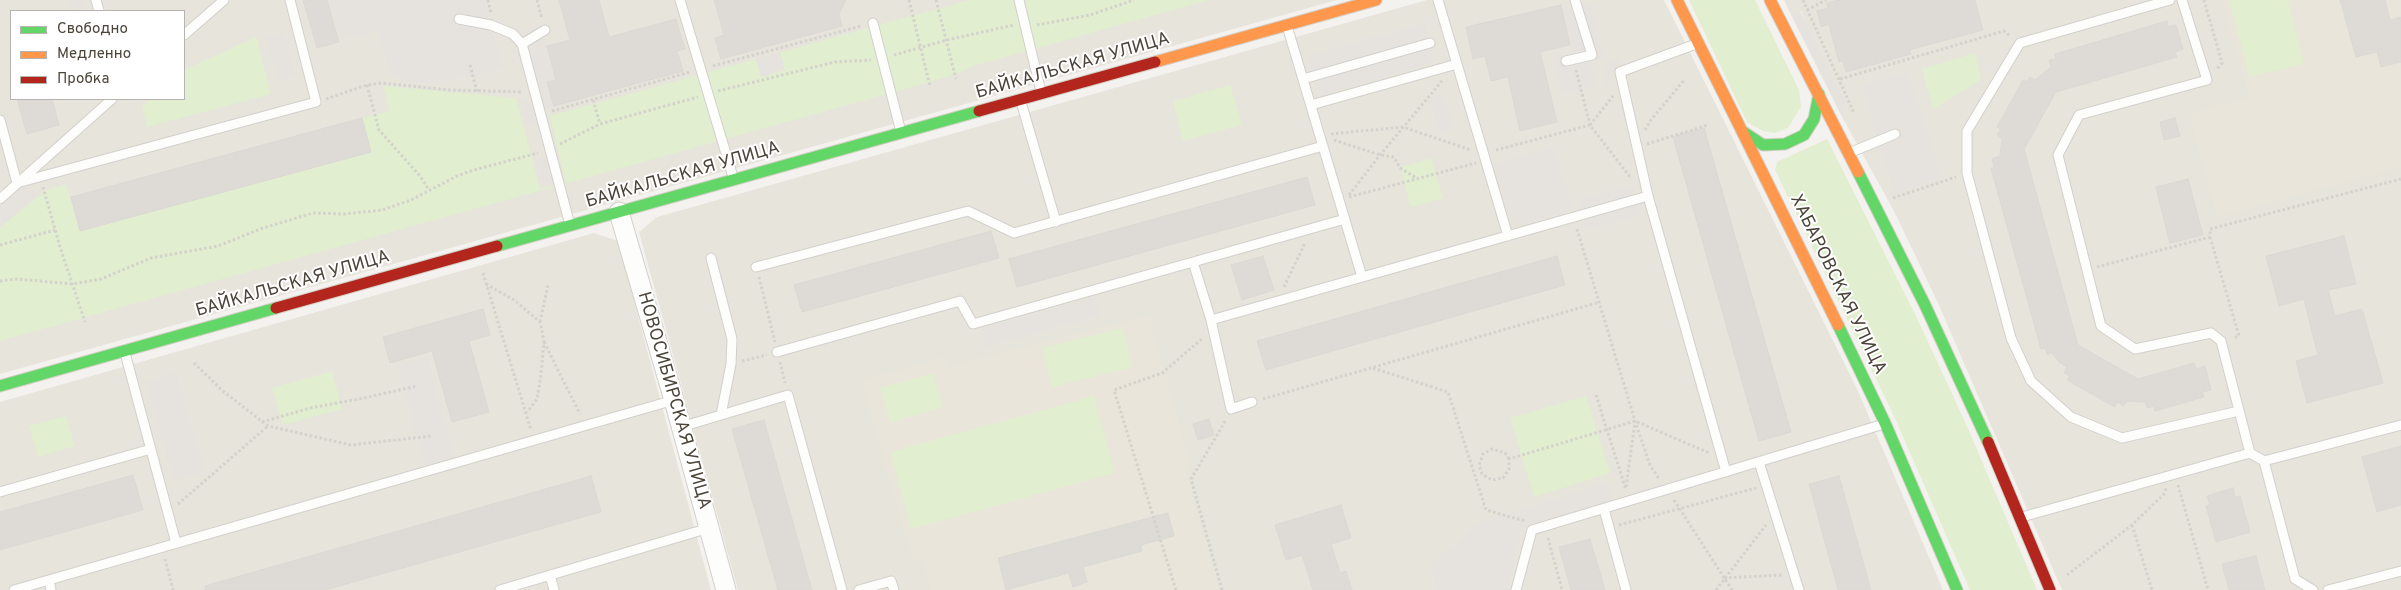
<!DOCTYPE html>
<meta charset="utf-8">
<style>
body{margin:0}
#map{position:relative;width:2401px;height:590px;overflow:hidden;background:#f4f2ee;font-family:Overpass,sans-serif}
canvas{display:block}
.legend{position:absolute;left:10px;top:10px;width:175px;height:90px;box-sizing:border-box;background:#fff;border:1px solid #b7b4b0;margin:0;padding:6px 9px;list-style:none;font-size:15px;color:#4b4439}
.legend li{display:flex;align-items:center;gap:10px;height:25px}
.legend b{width:25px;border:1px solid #b7b4b0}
</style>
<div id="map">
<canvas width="2401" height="590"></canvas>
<ul class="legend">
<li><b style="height:6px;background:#63d668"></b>Свободно</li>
<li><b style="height:6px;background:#ff974d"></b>Медленно</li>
<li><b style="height:6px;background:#b3261e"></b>Пробка</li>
</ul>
</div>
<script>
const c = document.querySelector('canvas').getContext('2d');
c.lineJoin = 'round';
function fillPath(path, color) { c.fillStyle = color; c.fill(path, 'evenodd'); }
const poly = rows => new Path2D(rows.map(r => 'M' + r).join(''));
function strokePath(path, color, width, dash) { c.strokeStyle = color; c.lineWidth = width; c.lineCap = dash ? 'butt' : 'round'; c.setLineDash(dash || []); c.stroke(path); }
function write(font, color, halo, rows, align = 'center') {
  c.font = font + ' Overpass,sans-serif'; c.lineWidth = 4; c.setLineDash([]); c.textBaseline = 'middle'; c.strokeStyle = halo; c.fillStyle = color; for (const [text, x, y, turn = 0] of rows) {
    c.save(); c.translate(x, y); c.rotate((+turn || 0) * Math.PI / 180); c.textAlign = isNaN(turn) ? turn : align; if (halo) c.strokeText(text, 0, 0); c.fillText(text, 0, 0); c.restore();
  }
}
fillPath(poly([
 [0,0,1337,0,0,374],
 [11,11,184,11,184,99,11,99],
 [1427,0,1664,0,1858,391,1943,590,738,590,639,232,657,217],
 [1784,0,2401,0,2401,590,2062,590,1938,303,1894,211,1841,115,1801,11,1791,15],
 [594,233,618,241,711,590,0,590,0,402]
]), '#e7e4dc');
fillPath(poly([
 [176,374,205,472,175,481,146,382]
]), '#e6e2de');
fillPath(poly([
 [2222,0,2401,0,2401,167,2217,217,2189,114,2249,97],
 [1149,315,1190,463,1185,469,1219,590,930,590,922,559,913,561,861,381,946,356,950,366]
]), '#eae5da');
fillPath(poly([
 [969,0,1209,0,973,66,954,75,898,91,0,341,0,227,45,191,66,184,80,231,371,151,362,118,390,111,383,86,516,98,540,189,565,182,550,116],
 [1689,0,1755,0,1799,90,1801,107,1788,128,1775,133,1763,131,1747,122],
 [2229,0,2288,0,2304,64,2249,77],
 [256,37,271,94,147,127,142,107,150,99,184,99,184,70],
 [1975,53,1981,80,1933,109,1922,69],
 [1230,85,1242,125,1183,141,1173,101],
 [1827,139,1915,314,1966,424,2037,590,1970,590,1894,416,1775,170,1777,162],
 [1431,158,1443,198,1411,207,1400,168],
 [1123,328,1133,367,1052,387,1042,348],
 [332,371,342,409,283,425,272,388],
 [933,373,943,407,890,423,880,388],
 [1094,396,1115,473,911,529,890,452],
 [1586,396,1610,473,1534,497,1510,418],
 [66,416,75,446,38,457,29,426]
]), '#e1eecf');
fillPath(poly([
 [68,0,83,0,85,9,71,11],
 [330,0,484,0,503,69,433,84,391,77,378,31,341,40],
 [1590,4,1604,59,1590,63,1596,86,1562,95,1553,58,1574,52,1564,11],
 [1800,11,1847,105,1841,115,1791,15],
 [1424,23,1435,62,1320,95,1308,56],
 [541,26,556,80,547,82,554,106,545,109,529,51,518,54,513,34],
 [284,32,296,77,279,81,266,36],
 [780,52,785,70,761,77,756,59],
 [1615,58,1621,61,1612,69,1607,86,1603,83,1605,72,1608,64],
 [1908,72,1941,178,1895,194,1861,85],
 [1444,95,1454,129,1439,134,1429,99],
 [522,100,537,101,544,123,528,127],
 [1553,147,1573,209,1514,227,1494,165],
 [553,156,559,181,543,185,536,160],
 [26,184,36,195,4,223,0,219,0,208],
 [1631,185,1634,194,1582,209,1579,200],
 [1638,204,1641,215,1584,231,1580,220],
 [1095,297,1100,316,985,347,980,329],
 [428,357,454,457,424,465,397,365],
 [1607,483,1614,501,1531,525,1520,532,1508,590,1437,590,1431,566,1478,523]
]), '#e6e3df');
const building = poly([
 [303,0,327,0,339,42,317,48,303,0],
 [559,0,599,0,609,37,676,19,685,49,677,51,683,71,554,106,547,82,556,80,547,46,570,40,559,0],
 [714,0,846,0,839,14,842,26,721,59,715,38,724,35,714,0],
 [1838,0,1975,0,1983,30,1909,50,1911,54,1846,72,1843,61,1839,62,1829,24,1821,27,1817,11,1828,8,1827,3,1838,0],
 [2340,0,2385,0,2390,20,2401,17,2401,62,2381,67,2377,52,2356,57,2340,0],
 [1561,5,1570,45,1540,52,1557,122,1520,131,1508,77,1491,81,1485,56,1473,59,1466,27,1561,5],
 [2167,21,2168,27,2176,25,2183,49,2175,52,2177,57,2056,92,2024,149,2078,345,2138,379,2194,363,2196,369,2205,366,2211,390,2202,392,2204,397,2155,411,2154,406,2147,408,2145,402,2127,401,2124,406,2117,402,2115,407,2067,380,2070,376,2064,373,2067,367,2059,362,2052,353,2047,354,2045,348,2041,349,1991,168,1994,167,1992,159,2000,156,2002,138,1997,135,2001,129,1997,127,2023,80,2027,82,2030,77,2035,80,2051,67,2049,60,2056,59,2055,54,2167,21],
 [17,99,52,99,59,125,27,134,17,99],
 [362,118,371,152,80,231,71,197,362,118],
 [2175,118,2180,136,2164,140,2160,122,2175,118],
 [1704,128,1791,432,1759,441,1673,137,1704,128],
 [1307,177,1315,205,1017,287,1009,259,1307,177],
 [2188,179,2203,235,2170,243,2156,187,2188,179],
 [991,231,999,258,802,312,794,285,991,231],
 [2344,236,2356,284,2328,290,2335,316,2362,309,2383,383,2307,403,2296,361,2318,355,2304,299,2279,306,2266,256,2344,236],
 [1263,256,1274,290,1242,300,1231,265,1263,256],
 [1557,256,1565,285,1266,370,1257,341,1557,256],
 [483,309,490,335,469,341,489,412,452,422,432,351,390,363,383,337,483,309],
 [1209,419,1214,435,1198,440,1193,424,1209,419],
 [764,420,812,590,778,590,732,429,764,420],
 [2401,446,2401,505,2377,512,2362,457,2401,446],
 [133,475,143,510,0,550,0,512,133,475],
 [591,476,601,512,325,590,205,590,205,586,591,476],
 [1839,476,1871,590,1838,590,1809,484,1839,476],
 [2233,488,2235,497,2240,496,2250,532,2216,542,2206,506,2210,505,2207,496,2233,488],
 [1341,505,1351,538,1331,544,1340,573,1346,571,1352,590,1313,590,1302,555,1286,560,1275,525,1341,505],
 [1168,513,1174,536,1141,545,1142,551,1083,567,1087,582,1073,587,1069,573,1006,590,998,558,1168,513],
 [1590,539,1605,590,1571,590,1559,547,1590,539],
 [2256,556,2265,590,2229,590,2222,564,2256,556]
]);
fillPath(building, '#dedbd6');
strokePath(building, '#dcd9d4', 1);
const lane = poly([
 [96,0,99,11],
 [680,0,733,177],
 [1019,0,1041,92],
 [1438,0,1508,236],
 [2170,0,2020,43,1967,131,1967,173,2011,338,2031,381,2071,417,2122,438,2239,411],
 [2182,0,2207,80,2079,115,2058,155,2101,326,2135,349,2211,333,2221,341,2250,453],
 [459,19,491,25,513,34,522,44],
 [873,23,901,132],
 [1287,26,1362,277],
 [545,30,522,44,570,225],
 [184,35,224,0],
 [1696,44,1620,72,1648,196,1726,472],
 [1566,61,1592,55,1575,0],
 [1303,79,1430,43],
 [1021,102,1056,222],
 [1311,105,1457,64],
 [0,120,17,183,316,102,290,0],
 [1849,153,1895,134],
 [0,199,112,99],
 [711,258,732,339,731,364,721,415],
 [1193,262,1345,219],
 [756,267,968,211,1014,233,1323,146],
 [1211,320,1648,196],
 [777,352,960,301,973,324,1193,262,1211,320,1231,409,1252,402],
 [125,353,176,543],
 [681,427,788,395,842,590],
 [2264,461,2295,579,2313,590],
 [1759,462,1799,590],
 [0,492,151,449],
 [1604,509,1626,590],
 [2022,517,2250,453,2264,461,2401,425],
 [550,575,554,590],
 [49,580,51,590],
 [14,590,674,400],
 [500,590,709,528],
 [859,590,891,581,894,590],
 [1516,590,1532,530,1884,424],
 [2328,590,2401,571]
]);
const street = poly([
 [619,212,674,400,726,590]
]);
const fast = poly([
 [1742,131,1763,145,1785,144,1804,135,1814,119,1819,94],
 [1858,172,1925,305,1988,442],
 [497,246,979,111],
 [1838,325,1885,423,1957,590],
 [0,386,276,308]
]);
const slow = poly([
 [1677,0,1838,325],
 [1770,0,1858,172],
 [1155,62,1376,0]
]);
const jam = poly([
 [979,111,1155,62],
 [276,308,497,246],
 [1988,442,2050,590]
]);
strokePath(lane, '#d2d0cb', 11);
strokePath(street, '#d2d0cb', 21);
strokePath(fast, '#d3cfc5', 13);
strokePath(slow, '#d3cfc5', 13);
strokePath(jam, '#d3cfc5', 13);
strokePath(poly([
 [488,0,491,14],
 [537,0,542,19],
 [909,0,930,86],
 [936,0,956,79],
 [1803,0,1854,113],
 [2204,0,2222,63,2216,70],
 [1807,10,1826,0],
 [1037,25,1090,15,1134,0],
 [894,55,947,40,1014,25],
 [470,65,477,92],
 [713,66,861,26],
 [1576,70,1590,125],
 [1840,79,2004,31,2010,36],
 [367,85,379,130,420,176,429,190],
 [718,91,835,62,871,60],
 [326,99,367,85,382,83,449,90,522,92],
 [593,100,600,124],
 [552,111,690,72],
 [1590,125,1613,96],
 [1645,130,1651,120,1685,79],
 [1331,134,1403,127,1471,150],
 [1334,140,1380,155,1394,157,1400,168,1418,179],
 [560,144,600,124,698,97],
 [1647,144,1708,125],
 [1496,150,1590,125,1630,177],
 [43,187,60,247,85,322],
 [1349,195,1380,155,1442,81],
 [1349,197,1476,163],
 [1893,198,1956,177],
 [1577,229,1635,421,1650,465,1659,479],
 [2210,237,2239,336,2233,338],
 [0,245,55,230],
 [2097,267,2210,237,2210,229,2401,179],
 [483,273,531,430],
 [759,277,775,342],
 [0,281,17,279,73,284,101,279,151,258,218,246,263,228,313,213,344,214,382,210,411,200,457,176,474,170,538,153],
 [486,284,514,300,540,322,544,341,541,375,537,399,527,412],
 [1284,287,1305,243],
 [540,322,548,285],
 [544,342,580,414],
 [742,361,767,355],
 [780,362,785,383],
 [194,363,224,392,268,426,351,445,431,436],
 [1373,368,1448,392,1486,510,1525,521],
 [1596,395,1626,490],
 [1263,399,1600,302],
 [262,422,310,408,364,398,417,386],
 [1509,459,1505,453,1492,449,1483,454,1479,465,1482,474,1492,480,1503,478,1509,469,1509,459,1635,421,1709,453],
 [2178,485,2208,590],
 [1626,487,1635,422],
 [1674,500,1732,590],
 [178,504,268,426],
 [1619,525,1756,488],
 [2132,525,2152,590],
 [1548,538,1562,590],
 [165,559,173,590],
 [2067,575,2132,525,2165,493,2166,488],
 [1724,578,1783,575],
 [1176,590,1114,390,1162,373,1203,338],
 [1222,590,1191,479,1226,420],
 [1716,590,1766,525]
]), '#d3d2cc', 3, [2.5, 2.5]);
strokePath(lane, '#fdfdfc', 9);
strokePath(street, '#fdfdfc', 19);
strokePath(fast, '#63d668', 11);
strokePath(slow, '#ff974d', 11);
strokePath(jam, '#b3261e', 11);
write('18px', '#4b4439', '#fff', [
 ["БАЙКАЛЬСКАЯ УЛИЦА",1073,67,-16],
 ["БАЙКАЛЬСКАЯ УЛИЦА",683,176,-16],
 ["БАЙКАЛЬСКАЯ УЛИЦА",293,285,-16],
 ["ХАБАРОВСКАЯ УЛИЦА",1837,285,64],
 ["НОВОСИБИРСКАЯ УЛИЦА",673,401,74]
]);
</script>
